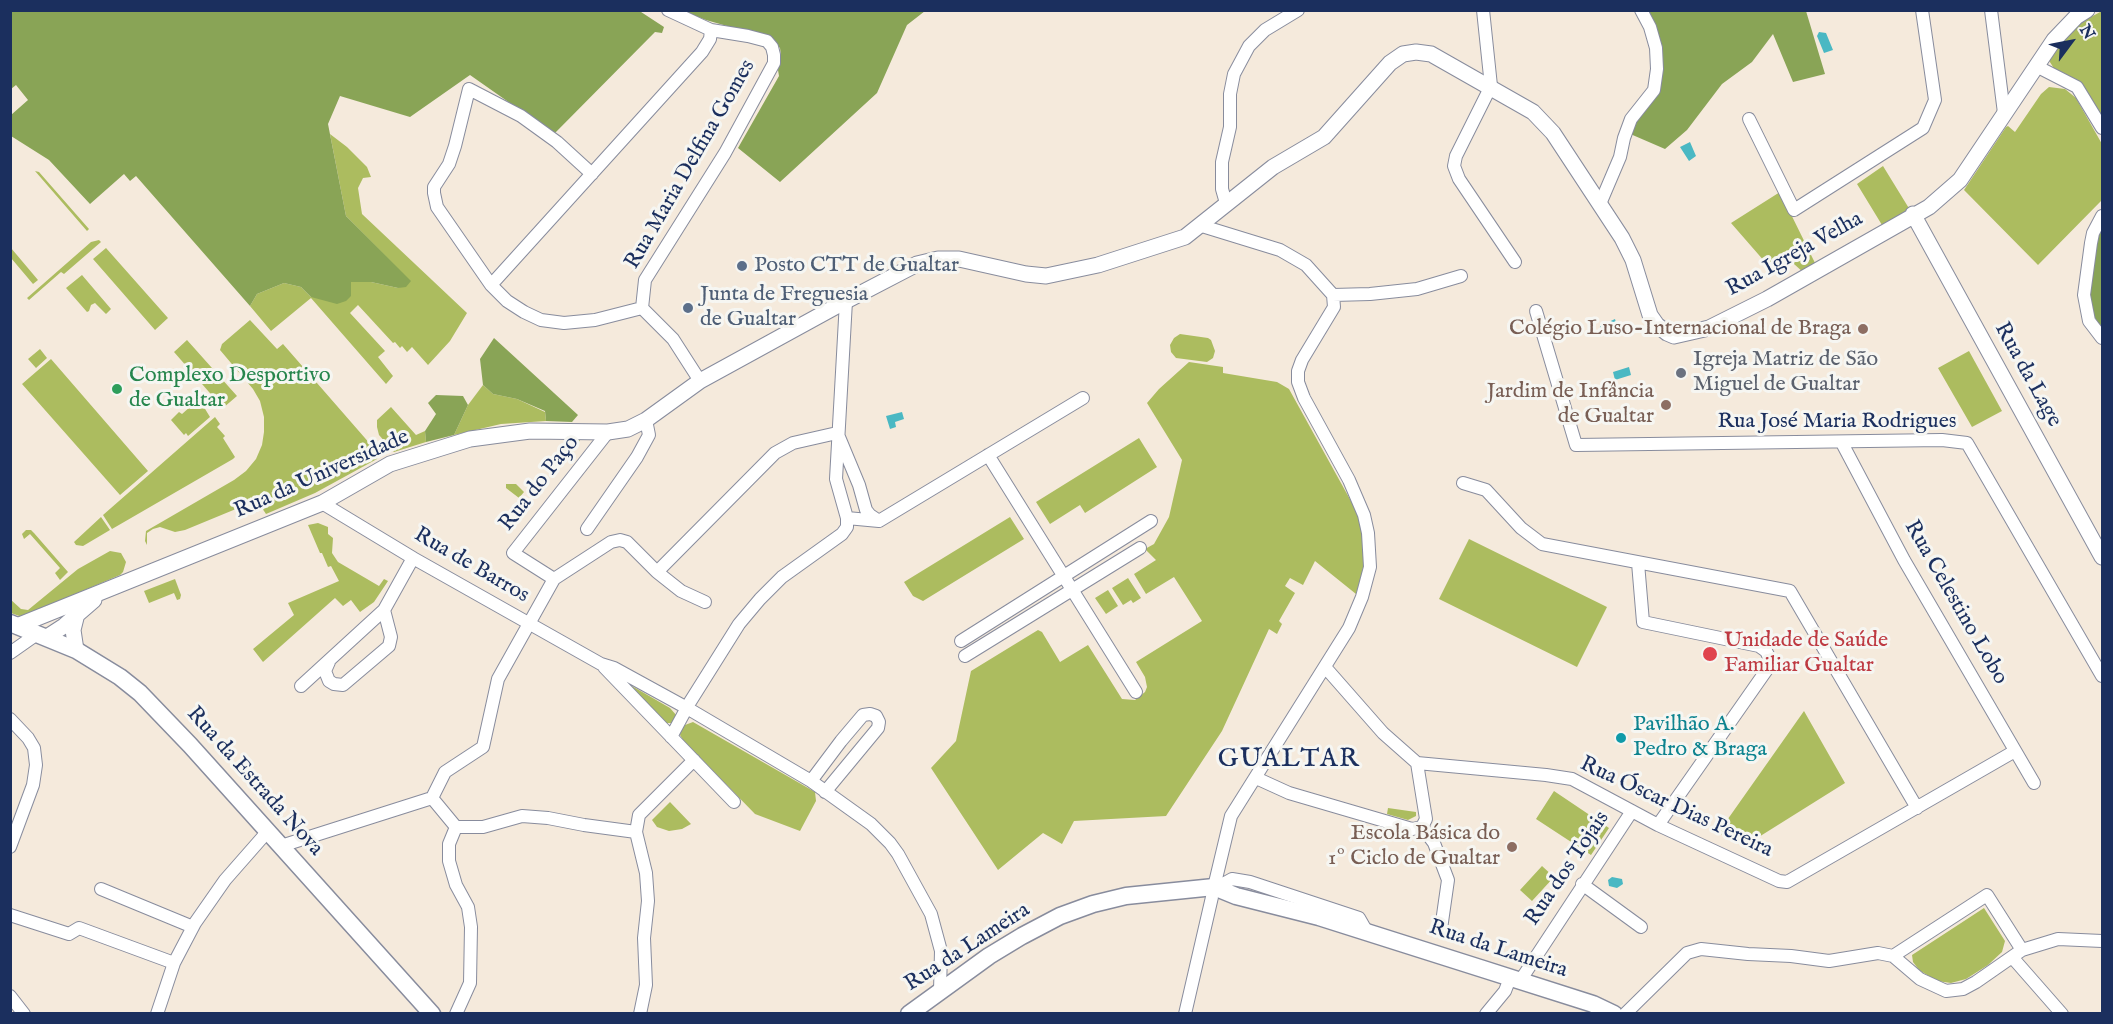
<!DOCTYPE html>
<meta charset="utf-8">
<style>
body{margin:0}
#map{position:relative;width:2113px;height:1024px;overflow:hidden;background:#f5eadc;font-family:"IM FELL English",serif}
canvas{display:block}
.frame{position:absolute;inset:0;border:12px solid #1b2f5e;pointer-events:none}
.north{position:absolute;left:2041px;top:12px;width:60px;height:60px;-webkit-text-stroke:4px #f6f6f2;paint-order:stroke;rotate:58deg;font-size:16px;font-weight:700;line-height:24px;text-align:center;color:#1b2f5e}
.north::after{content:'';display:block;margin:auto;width:21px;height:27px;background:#1b2f5e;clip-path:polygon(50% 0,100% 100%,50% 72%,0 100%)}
</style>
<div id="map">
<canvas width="2113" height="1024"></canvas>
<div class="frame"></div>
<div class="north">N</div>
</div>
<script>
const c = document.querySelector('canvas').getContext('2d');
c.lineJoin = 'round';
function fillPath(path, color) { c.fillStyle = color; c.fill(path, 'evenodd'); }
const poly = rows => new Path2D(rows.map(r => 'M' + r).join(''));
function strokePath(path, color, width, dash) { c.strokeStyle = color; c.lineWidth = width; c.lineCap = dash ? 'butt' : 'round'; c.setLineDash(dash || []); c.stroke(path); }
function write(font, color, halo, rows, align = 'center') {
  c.font = font + ' "IM FELL English",serif'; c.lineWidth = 6; c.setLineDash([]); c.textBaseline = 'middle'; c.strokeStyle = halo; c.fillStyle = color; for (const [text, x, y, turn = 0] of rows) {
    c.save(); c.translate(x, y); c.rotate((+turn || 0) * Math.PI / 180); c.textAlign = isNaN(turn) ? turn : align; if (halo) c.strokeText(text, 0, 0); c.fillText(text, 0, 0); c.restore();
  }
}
fillPath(poly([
 [2102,11,2102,120,2055,70,2048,59,2076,25],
 [2049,87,2065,89,2076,98,2102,144,2102,200,2038,265,1964,190,2006,127,2008,126,2015,132,2041,94],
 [330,134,347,147,367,167,371,177,363,178,358,188,362,214,467,313,450,341,428,365,412,347,407,352,402,346,400,348,395,342,393,343,358,305,350,313,385,351,378,357,393,376,386,384,311,298,271,331,250,306,257,294,284,283,301,287,311,297,351,282,371,282,398,288,410,281,346,216],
 [1883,166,1910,210,1882,225,1857,184],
 [35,171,39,172,89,229,87,231],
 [1780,192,1816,265,1804,273,1784,255,1780,262,1765,262,1731,223],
 [99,240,101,242,64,274,61,272,29,300,27,298,91,242],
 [11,248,38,280,33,284,11,258],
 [106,248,168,318,155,330,93,259],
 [82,275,111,309,106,314,95,303,91,305,89,311,87,312,66,288],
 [250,320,277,349,283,344,378,453,377,459,315,493,266,514,260,505,255,503,248,504,185,530,175,532,160,527,153,529,147,533,147,545,145,541,146,531,234,480,246,471,256,459,262,445,264,432,264,417,260,401,253,389,220,350,222,344],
 [1180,334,1208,338,1211,340,1215,351,1213,358,1207,362,1176,358,1171,352,1170,345,1174,338],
 [187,340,237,396,223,408,174,352],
 [40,349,47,358,36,368,28,359],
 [1969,351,2002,411,1972,427,1938,368],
 [51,359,148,471,120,495,22,384],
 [1189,362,1223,367,1223,373,1277,382,1289,389,1357,512,1363,539,1363,568,1360,581,1356,594,1315,561,1303,585,1290,578,1285,586,1295,593,1279,621,1282,624,1277,634,1269,629,1222,731,1166,816,1074,821,1062,844,1043,833,998,870,931,768,956,741,971,671,1038,630,1042,632,1060,662,1088,645,1122,699,1135,700,1145,692,1147,687,1145,677,1136,662,1202,621,1174,577,1146,594,1134,574,1156,560,1145,549,1154,544,1169,517,1182,460,1147,403,1159,389],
 [483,385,493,394,517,399,545,412,546,421,501,424,454,435,468,405],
 [199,399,210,417,188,436,186,433,184,435,171,420,179,412,182,414],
 [391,407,416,435,425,431,426,442,394,452,379,435,377,427,377,420],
 [215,417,220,424,217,427,225,436,223,438,235,457,233,459,112,529,103,515],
 [1139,438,1157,467,1085,513,1080,505,1050,524,1036,502],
 [570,439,580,440,569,458,561,451],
 [506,484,516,484,524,492,519,498,506,488],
 [101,517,110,530,83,546,76,545,74,542],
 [1010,517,1024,539,923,601,913,596,904,582],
 [318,523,328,527,328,534,333,538,332,553,338,562,379,586,384,579,388,581,374,602,360,612,351,600,343,606,335,598,263,662,253,649,294,615,288,603,339,581,331,566,328,567,322,553,320,553,308,525],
 [26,530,31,530,34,533,68,572,60,580,55,573,60,568,30,534,24,539,22,534],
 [1469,539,1607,607,1577,667,1439,599],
 [110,551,121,553,126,562,123,572,120,575,22,617,11,613,10,599,21,609,28,610,78,569],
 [1128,578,1141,598,1133,603,1131,600,1123,605,1112,588],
 [175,579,181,595,180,599,177,600,174,593,149,603,144,591],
 [1108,590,1118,606,1106,614,1095,598],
 [625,682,670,708,677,716,675,720,671,723,665,723],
 [1804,711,1845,783,1746,845,1718,833],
 [693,722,815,792,816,801,800,831,755,814,683,740,680,735,681,729,685,725],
 [1554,791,1609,828,1591,855,1536,819],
 [670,802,691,824,682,829,669,831,657,827,652,820],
 [1388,808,1416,812,1416,816,1408,820,1387,814],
 [1542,866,1554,877,1532,901,1520,890],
 [1984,908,2005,941,2002,952,1988,965,1966,979,1951,983,1937,981,1919,970,1913,962,1912,955]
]), '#acbc5f');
fillPath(poly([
 [638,10,664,27,662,33,655,32,554,134,470,75,410,117,340,96,328,124,346,216,411,281,406,287,398,288,371,282,351,282,351,296,346,301,337,304,311,297,301,287,284,283,257,294,250,306,136,176,130,181,124,174,90,204,49,160,11,136,11,115,28,100,16,85,11,89,11,11],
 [683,11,925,11,907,25,877,93,780,182,738,148,779,76,778,70,781,55,780,48,774,42,762,36,706,20],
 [1645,11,1806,11,1825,74,1793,82,1773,34,1752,62,1722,84,1687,130,1665,149,1628,133,1659,89],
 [2102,224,2102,331,2092,312,2090,293,2094,246],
 [494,338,578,415,572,422,546,421,545,411,517,399,493,394,483,385,480,359],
 [436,395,463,396,468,405,454,435,426,442,425,431,436,414,428,403]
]), '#89a456');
fillPath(poly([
 [1819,32,1826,33,1833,50,1824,53,1817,36],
 [1690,142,1696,156,1689,161,1680,147],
 [1615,319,1618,330,1604,336,1600,326],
 [1629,367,1631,375,1615,380,1613,372],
 [902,412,904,419,895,422,896,427,890,429,886,416],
 [1612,877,1622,879,1623,884,1617,888,1609,886,1608,880]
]), '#4ab8c3');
const minor = poly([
 [1483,10,1491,86,1456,156,1454,166,1459,179,1515,262],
 [1991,10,2004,113],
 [2036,66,2077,87,2102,128],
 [1749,119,1794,210,1923,128,1935,100,1922,10],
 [592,174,557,142,521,116,469,89,455,146,449,164,434,187,434,193,437,207,491,285,507,301,524,312,541,320,564,323,595,320,642,308],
 [1226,203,1222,189,1222,162,1230,127,1230,94,1234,74,1249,46,1265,30,1298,10],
 [1600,204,1620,157,1624,138,1631,119,1654,90,1657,69,1656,48,1650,27,1641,10],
 [2102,216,2093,233,2091,243,2084,295,2089,321,2102,338],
 [1202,226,1280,250,1306,265,1333,295],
 [491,285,702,52,710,39,711,30],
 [1333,295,1370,294,1417,289,1461,276],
 [642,308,645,280,725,153,774,63,774,55,772,47,767,41,748,36,711,30,668,10],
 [642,308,673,339,700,381],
 [1536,311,1576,445,1942,440,1967,443,2102,676],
 [839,437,859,485,866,510,870,515,879,521],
 [1842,443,1904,560,2034,783],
 [988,455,1136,692],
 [1463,483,1486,490,1521,528,1542,544,1790,591,1917,808],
 [322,503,413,558,601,664,614,668,687,708,811,781,871,824,890,843,898,854,931,914,941,951,940,991],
 [847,518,879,521,1083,398],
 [587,529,637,457,649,435,646,420],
 [1638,563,1643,622,1759,646,1766,651,1770,659,1768,668,1658,825],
 [554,579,513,553,608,432],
 [705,602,681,591,657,572,775,453,793,443,837,433],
 [961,641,1151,521],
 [10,653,37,634],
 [965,656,1140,548],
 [329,662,325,671,329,681,334,684,343,685,389,646,391,637,384,610],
 [604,667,734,802],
 [1325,667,1383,733,1417,763,1546,775,1572,779,1658,825,1779,881,1787,882,2015,751],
 [301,686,384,610,413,558],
 [10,719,28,738,34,748,36,765,33,785,10,847],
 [671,737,690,702,739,624,760,599,782,577,842,534,847,527,847,518,836,479,846,301],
 [1256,778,1289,793,1412,829,1422,827,1426,819,1417,763],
 [811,781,841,741,863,715,870,714,876,716,879,722,878,728,825,792],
 [432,798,445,772,483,747,498,679,554,579,611,542,620,540,627,542,657,572],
 [1422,827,1434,843,1448,880,1441,929],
 [281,846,432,798,456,827,483,827,522,816,548,818,584,825,636,832],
 [1582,884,1641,927],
 [1214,887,1231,816,1349,628,1362,597,1370,567,1368,533,1364,515,1349,480,1304,398,1298,382,1298,371,1302,360,1334,307,1333,295],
 [1216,888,1232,879,1250,882,1359,918,1367,932],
 [101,889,193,927],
 [10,915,69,934,79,928,174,963],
 [1893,956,1987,895,2022,950],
 [2012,957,2062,1014],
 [1520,981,1632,811],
 [10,996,24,1014],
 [157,1014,174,963,195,923,225,880,268,831],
 [456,1014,470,983,471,927,468,907,456,885,449,861,449,844,456,827],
 [640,1014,646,985,644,938,648,901,646,873,636,832,639,815,694,760],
 [1185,1014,1212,897],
 [1486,1014,1505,991,1510,978],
 [1625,1014,1687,953,1701,949,1748,954,1791,956,1829,961,1878,953,1893,956,1920,979,1946,991,1963,989,1976,982,2022,950,2058,939,2102,941]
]);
const tertiary = poly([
 [1913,214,2102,557],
 [17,626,322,503,390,464,470,439,530,431,608,432,628,429,646,420,700,381,846,301,917,264,938,259,959,259,1026,274,1046,276,1098,265,1185,237,1273,167,1324,137,1390,63,1403,54,1416,52,1431,54,1533,112,1553,133,1622,238,1633,260,1650,315,1657,325,1667,333,1674,336,1709,328,1767,299,1929,207,1960,180,2054,40,2076,17,2087,10],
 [47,637,64,626,94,600],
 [76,650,73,630,77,614]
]);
const secondary = poly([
 [10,623,76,650,120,677,140,693,190,745,432,1014],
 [909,1014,989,956,1022,936,1060,916,1093,904,1126,896,1214,887,1236,896,1319,917,1483,969,1593,1004,1614,1014]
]);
strokePath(minor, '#888c9d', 14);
strokePath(tertiary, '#888c9d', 17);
strokePath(secondary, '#888c9d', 19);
strokePath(minor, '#fff', 12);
strokePath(tertiary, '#fff', 15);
strokePath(secondary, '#fff', 16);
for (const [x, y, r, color] of [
 [742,266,6,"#5c6f8a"],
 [688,308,6,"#5c6f8a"],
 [1863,329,6,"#8d6e63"],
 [1681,373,6,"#6b7280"],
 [117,389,6,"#2e9e5b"],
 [1666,405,6,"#8d6e63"],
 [1710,654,8,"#e0444e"],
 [1621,738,6,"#0f9aa8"],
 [1512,847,6,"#8d6e63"]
]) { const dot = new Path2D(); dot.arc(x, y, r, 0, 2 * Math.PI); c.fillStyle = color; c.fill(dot); strokePath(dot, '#f6f6f2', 2); }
write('22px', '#1b2f5e', '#f6f6f2', [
 ["Rua Maria Delfina Gomes",691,165,-60],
 ["Rua Igreja Velha",1795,255,-29],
 ["Rua da Lage",2027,375,61],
 ["Rua José Maria Rodrigues",1837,422],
 ["Rua da Universidade",322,475,-24],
 ["Rua do Paço",540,484,-52],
 ["Rua de Barros",471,566,30],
 ["Rua Celestino Lobo",1955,603,60],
 ["Rua da Estrada Nova",254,782,48],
 ["Rua Óscar Dias Pereira",1676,808,25],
 ["Rua dos Tojais",1568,869,-56],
 ["Rua da Lameira",968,948,-33],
 ["Rua da Lameira",1498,950,18]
]);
write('22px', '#4e5e75', '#f6f6f2', [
 ["Posto CTT de Gualtar",754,266],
 ["Junta de Freguesia",700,295],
 ["de Gualtar",700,320]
], 'left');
write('22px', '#785e54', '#f6f6f2', [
 ["Colégio Luso-Internacional de Braga",1851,329],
 ["Jardim de Infância",1654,392],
 ["de Gualtar",1654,417],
 ["Escola Básica do",1500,834],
 ["1º Ciclo de Gualtar",1500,859]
], 'right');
write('22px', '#5b616d', '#f6f6f2', [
 ["Igreja Matriz de São",1693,360],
 ["Miguel de Gualtar",1693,385]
], 'left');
write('22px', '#27864d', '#f6f6f2', [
 ["Complexo Desportivo",129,376],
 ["de Gualtar",129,401]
], 'left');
write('22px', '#be3a42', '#f6f6f2', [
 ["Unidade de Saúde",1724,641],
 ["Familiar Gualtar",1724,666]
], 'left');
write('22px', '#0d838f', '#f6f6f2', [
 ["Pavilhão A.",1633,725],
 ["Pedro & Braga",1633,750]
], 'left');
c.letterSpacing = '1.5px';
write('26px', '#1b2f5e', '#f6f6f2', [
 ["GUALTAR",1289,761]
]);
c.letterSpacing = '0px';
</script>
